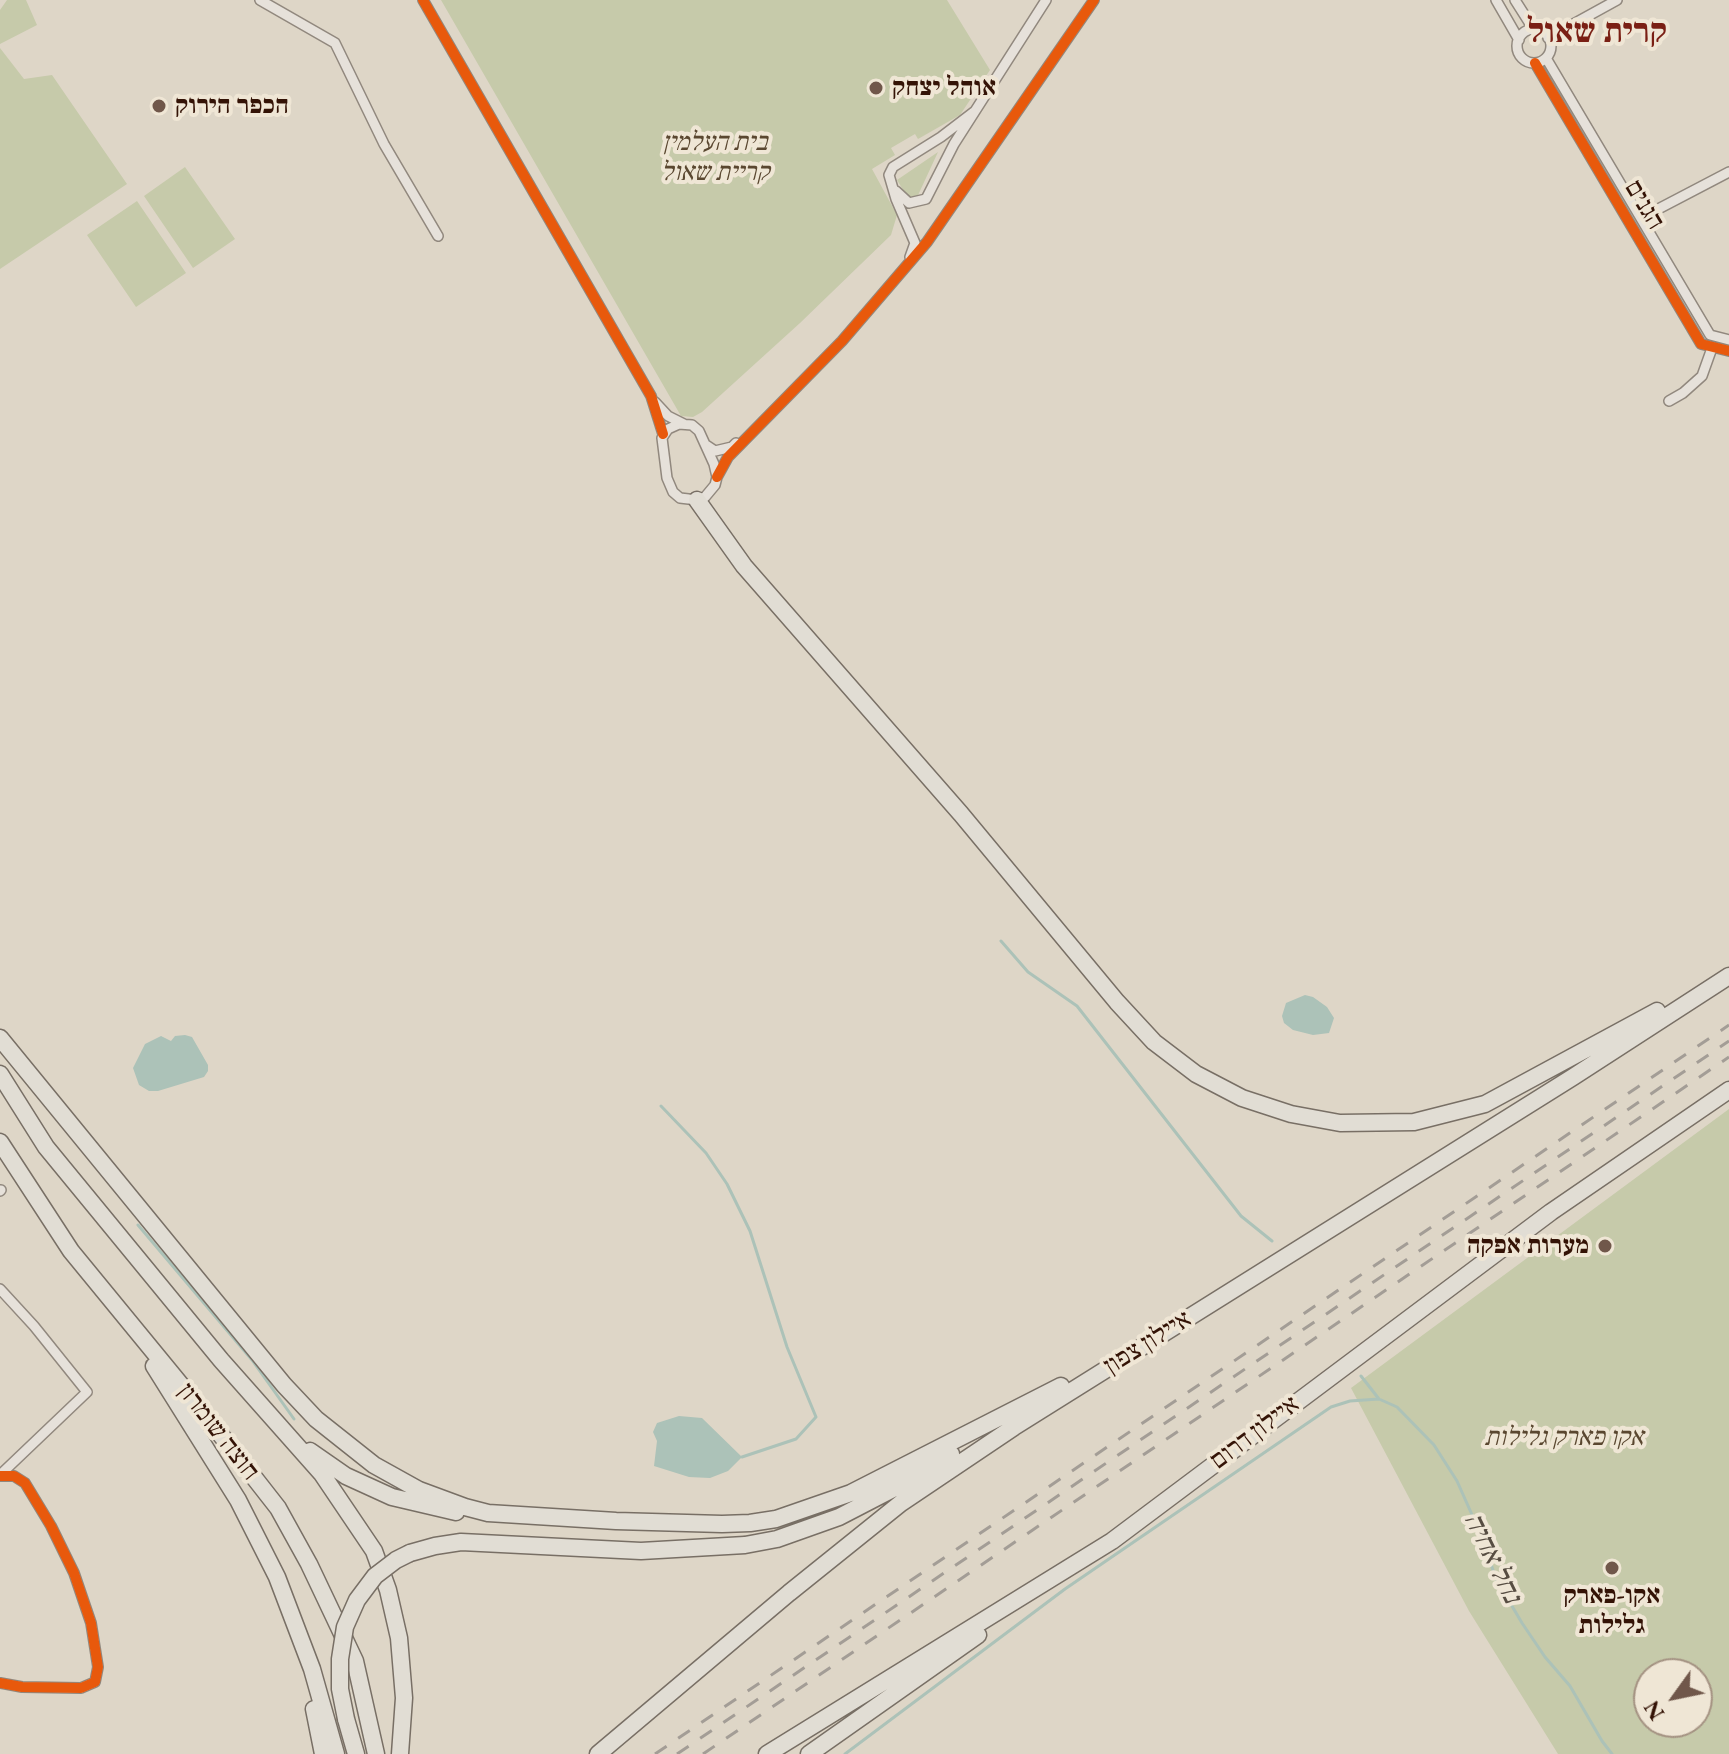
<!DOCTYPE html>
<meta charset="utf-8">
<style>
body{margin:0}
#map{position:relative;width:1729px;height:1754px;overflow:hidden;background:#ded6c7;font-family:"EB Garamond",serif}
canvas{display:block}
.north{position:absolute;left:1633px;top:1658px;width:80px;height:80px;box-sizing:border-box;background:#efe6d5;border:2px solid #a49282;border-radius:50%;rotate:237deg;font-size:22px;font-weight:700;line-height:32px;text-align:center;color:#341306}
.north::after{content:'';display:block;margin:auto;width:28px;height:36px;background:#70574a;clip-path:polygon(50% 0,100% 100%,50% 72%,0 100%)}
</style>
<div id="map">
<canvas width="1729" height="1754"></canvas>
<div class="north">N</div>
</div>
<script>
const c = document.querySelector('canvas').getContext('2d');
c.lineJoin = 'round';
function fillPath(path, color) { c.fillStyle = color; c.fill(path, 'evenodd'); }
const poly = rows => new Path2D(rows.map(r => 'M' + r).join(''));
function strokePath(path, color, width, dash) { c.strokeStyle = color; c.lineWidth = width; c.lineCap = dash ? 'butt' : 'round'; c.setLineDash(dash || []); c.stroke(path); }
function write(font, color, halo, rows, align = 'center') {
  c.font = font + ' "EB Garamond","Frank Ruhl Libre",serif'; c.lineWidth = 8; c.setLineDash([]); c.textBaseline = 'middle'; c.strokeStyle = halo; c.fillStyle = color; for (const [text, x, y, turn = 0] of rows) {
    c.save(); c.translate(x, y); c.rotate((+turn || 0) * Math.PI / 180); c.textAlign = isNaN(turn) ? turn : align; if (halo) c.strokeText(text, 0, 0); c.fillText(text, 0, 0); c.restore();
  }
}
fillPath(poly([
 [7,0,26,0,37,25,0,44,0,10],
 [441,0,947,0,990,70,960,115,918,139,915,134,891,148,895,155,872,169,897,215,891,235,800,323,702,412,693,417,681,416],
 [0,48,24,79,52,75,127,184,0,269],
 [938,152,913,206,897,180],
 [185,167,235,239,193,268,144,196],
 [137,201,186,273,136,307,87,235],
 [1729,1109,1729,1754,1558,1754,1469,1611,1351,1388],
 [1649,1674,1697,1674,1697,1722,1649,1722]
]), '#c6caaa');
fillPath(poly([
 [1305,995,1313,997,1327,1007,1334,1018,1329,1033,1313,1035,1293,1030,1284,1023,1282,1016,1286,1003],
 [185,1035,192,1037,208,1065,208,1071,204,1077,158,1091,149,1091,139,1085,133,1068,145,1044,161,1036,171,1041,175,1036],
 [679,1416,702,1418,742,1457,728,1471,710,1478,689,1477,654,1466,657,1441,653,1432,657,1423]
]), '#acc2b8');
strokePath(poly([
 [1001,941,1028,972,1077,1006,1241,1216,1272,1241],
 [661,1106,706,1153,727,1184,750,1231,787,1347,816,1417,796,1439,742,1457],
 [138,1225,252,1360,294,1419],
 [1361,1376,1379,1399,1397,1407,1434,1445,1457,1481,1481,1535,1496,1579,1522,1623,1545,1657,1570,1686,1602,1741,1612,1754],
 [845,1754,1065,1589,1331,1407,1350,1401,1379,1399]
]), '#acc2b8', 3);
const street = poly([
 [260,0,335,43,384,144,438,236],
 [423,0,651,396,663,434],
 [1496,0,1519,40],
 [1515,0,1534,30],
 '1517 46a17 17 0 1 1 34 0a17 17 0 1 1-34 0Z',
 [1548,38,1617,0],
 [1546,58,1710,335,1729,340],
 [1535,63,1701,344,1729,351],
 [896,191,909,203,926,199,954,144,1046,0],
 [1641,218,1729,172],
 [910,257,915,243,896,199,889,175,893,167,941,137,975,111],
 [1669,401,1683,393,1702,376,1712,348],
 [655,402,668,416,684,424],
 [679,424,692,425,699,431,714,464,717,477,715,485,705,497,697,500,680,498,673,492,667,478,662,438,668,429,679,424],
 [706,445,715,451,732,447,736,443],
 [717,477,728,457,842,341,927,242,1094,0],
 [0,1191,1,1190],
 [0,1289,34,1326,87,1392,0,1475],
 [0,1476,14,1476,25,1483,51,1526,74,1573,91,1623,98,1667,95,1682,81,1688,22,1687,0,1683]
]);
const highway = poly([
 [697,500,744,566,961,814,1117,1002,1154,1042,1196,1074,1242,1098,1291,1114,1340,1123,1414,1122,1485,1104,1657,1011],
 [0,1038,284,1385,316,1419,374,1465,419,1490,465,1507,488,1513,616,1521,722,1524,750,1523,776,1519,851,1493,1061,1386],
 [0,1074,46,1147,221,1360,322,1474,374,1551,388,1590,399,1638,404,1698,400,1754],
 [0,1142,71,1251,199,1407,278,1508,309,1564,355,1661,376,1754],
 [154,1366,238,1500,277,1577,312,1669,336,1754],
 [310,1451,346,1476,392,1497,456,1512],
 [410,1553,435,1546,461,1542,641,1551,745,1545,777,1539,839,1517,895,1488,951,1454],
 [314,1709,323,1754],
 [346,1719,356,1754],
 [598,1754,789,1593,901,1503,1014,1427,1573,1077,1729,976],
 [767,1754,1112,1541,1551,1212,1729,1090],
 [809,1754,978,1635]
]);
strokePath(street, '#91887e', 12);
strokePath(highway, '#786f65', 19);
strokePath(street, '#e6e1da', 9);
strokePath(highway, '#e1ddd4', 16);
strokePath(poly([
 [655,1754,1729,1025],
 [677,1754,1729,1041],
 [703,1754,1729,1057]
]), '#a39d96', 3, [14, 14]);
const highwayBridge = poly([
 [346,1719,340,1689,340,1659,345,1627,357,1600,375,1576,396,1560,410,1553]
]);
strokePath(highwayBridge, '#786f65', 19, []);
strokePath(highwayBridge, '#e1ddd4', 16);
strokePath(poly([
 [423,0,651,396,663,434],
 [1535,63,1701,344,1729,351],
 [717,477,728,457,842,341,927,242,1094,0],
 [0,1476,14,1476,25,1483,51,1526,74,1573,91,1623,98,1667,95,1682,81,1688,22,1687,0,1683]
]), '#e8590c', 10);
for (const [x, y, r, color] of [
 [876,88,8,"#70574a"],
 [159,106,8,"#70574a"],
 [1605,1246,8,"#70574a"],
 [1612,1568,8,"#70574a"]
]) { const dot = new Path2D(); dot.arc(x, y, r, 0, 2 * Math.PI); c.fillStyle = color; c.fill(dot); strokePath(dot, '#efe6d5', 3); }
write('bold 26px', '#341306', '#efe6d5', [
 ["אוהל יצחק",892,88],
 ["הכפר הירוק",175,106],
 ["מערות אפקה",1589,1246,"right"],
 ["אקו-פארק",1612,1596,"center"],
 ["גלילות",1612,1626,"center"]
], 'left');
write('italic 26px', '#5a4730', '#efe6d5', [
 ["בית העלמין",715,143],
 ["קריית שאול",715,173],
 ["אקו פארק גלילות",1564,1438]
]);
write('26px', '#341306', '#efe6d5', [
 ["הגנים",1644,205,59],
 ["איילון צפון",1148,1343,-32],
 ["חוצה שומרון",218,1432,52],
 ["איילון דרום",1255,1433,-37]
]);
write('italic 28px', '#574d42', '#efe6d5', [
 ["נחל אחיה",1492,1558,64]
]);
write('bold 34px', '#7a1f14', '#efe6d5', [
 ["קרית שאול",1597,33]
]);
</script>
